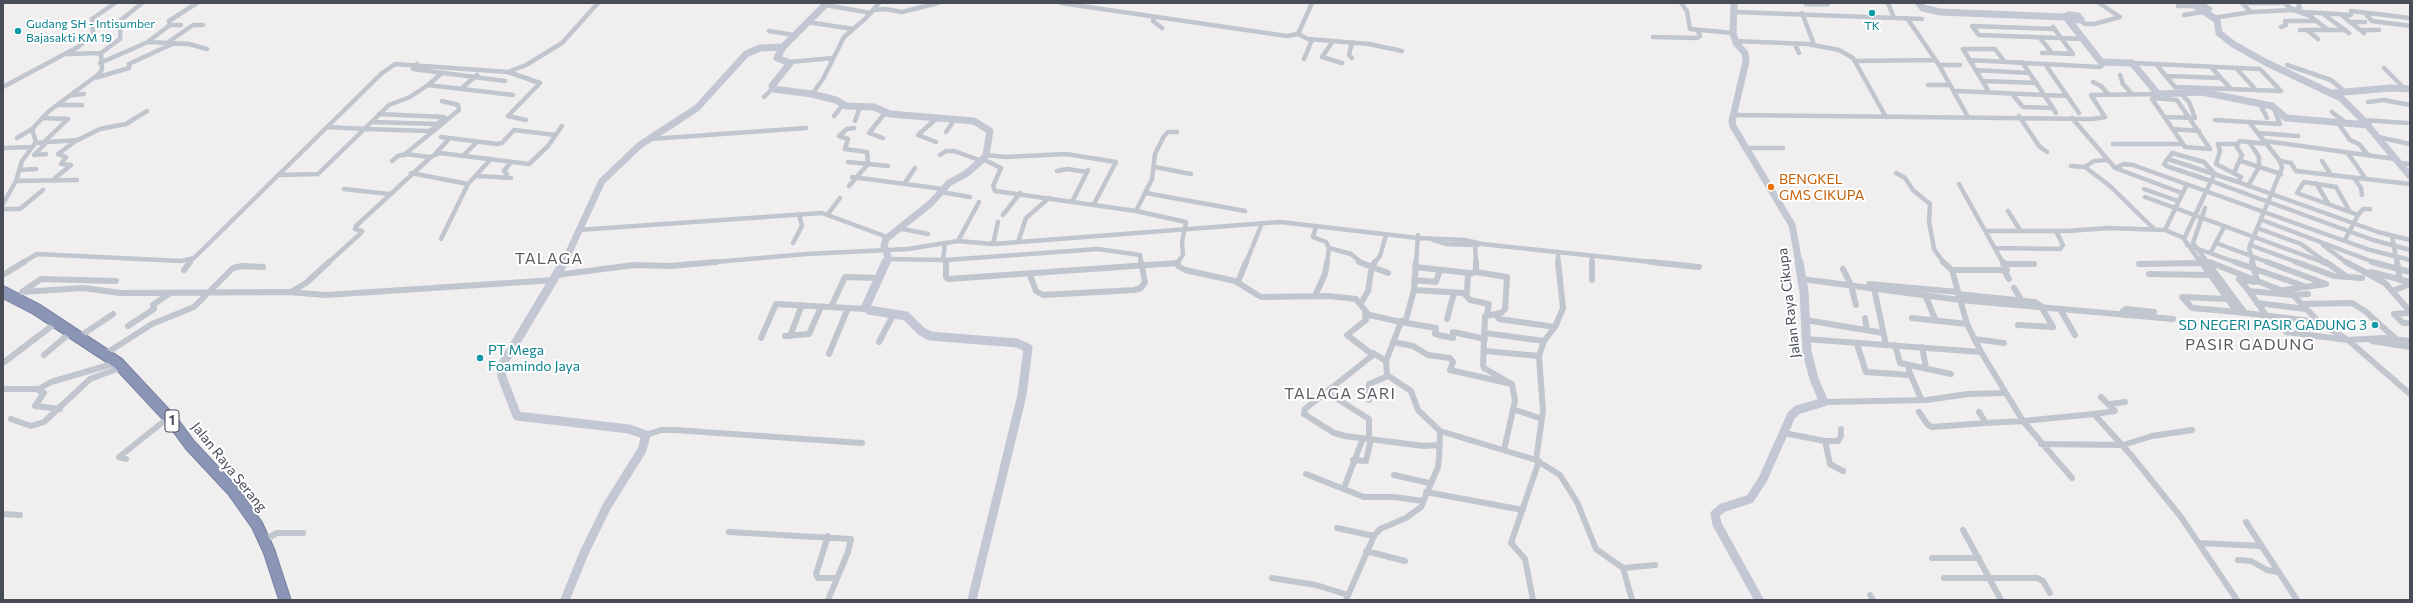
<!DOCTYPE html>
<style>
body{margin:0}
#map{position:relative;width:2413px;height:603px;overflow:hidden;background:#f0eeee;font-family:Commissioner,sans-serif}
canvas{display:block}
.frame{position:absolute;inset:0;border:4px solid #484d58;pointer-events:none}
</style>
<div id="map">
<canvas width="2413" height="603"></canvas>
<div class="frame"></div>
</div>
<script>
const c = document.querySelector('canvas').getContext('2d');
c.lineJoin = 'round';
const poly = rows => new Path2D(rows.map(r => 'M' + r).join(''));
function strokePath(path, color, width, dash) { c.strokeStyle = color; c.lineWidth = width; c.lineCap = dash ? 'butt' : 'round'; c.setLineDash(dash || []); c.stroke(path); }
function write(font, color, halo, rows, align = 'center') {
  c.font = font + ' Commissioner,sans-serif'; c.lineWidth = 4; c.setLineDash([]); c.textBaseline = 'middle'; c.strokeStyle = halo; c.fillStyle = color; for (const [text, x, y, turn = 0] of rows) {
    c.save(); c.translate(x, y); c.rotate((+turn || 0) * Math.PI / 180); c.textAlign = isNaN(turn) ? turn : align; if (halo) c.strokeText(text, 0, 0); c.fillText(text, 0, 0); c.restore();
  }
}
const highway = poly([
 [3,292,36,309,118,363,173,422,190,445,233,491,257,525,269,551,285,600]
]);
strokePath(highway, '#7781a2', 13);
strokePath(poly([
 [1061,3,1287,36,1298,34,1312,3],
 [1681,3,1687,11,1690,29,1733,33],
 [1888,3,1894,18],
 [2201,3,2210,9,2201,10],
 [2284,3,2293,10,2310,16,2328,30],
 [825,5,871,13],
 [2178,6,2194,6],
 [873,10,885,9,902,12,938,3],
 [2351,11,2410,18],
 [1734,12,1922,19],
 [2251,12,2242,3,2280,3],
 [2303,12,2351,15],
 [1802,13,1813,42,1811,45],
 [2322,13,2349,33],
 [2365,13,2372,21,2410,26],
 [2340,14,2364,33],
 [2184,15,2202,12],
 [1154,17,1153,21,1162,28],
 [1907,18,1939,65,1968,117],
 [2213,18,2251,12,2293,10,2300,8,2298,3],
 [2080,20,2085,24,2094,24,2120,17,2099,3],
 [807,22,853,29],
 [2351,22,2365,22],
 [170,25,169,21,197,3],
 [2281,27,2286,25,2285,21,2315,21],
 [120,28,137,24],
 [2055,29,1972,26,1979,35,2085,39],
 [2300,30,2344,30],
 [2307,30,2318,39],
 [2360,30,2379,30],
 [769,31,794,35],
 [1298,34,1308,39,1369,44,1402,51],
 [1653,37,1697,38,1700,36,1698,31],
 [2040,38,2052,53,2073,54,2053,27],
 [149,41,170,25,181,25],
 [1333,41,1322,57,1342,63],
 [1735,41,1808,44,1839,50,1853,58,1886,117],
 [1352,42,1349,55,1352,58],
 [167,43,193,25,203,25],
 [1795,44,1799,53],
 [2042,53,2052,53],
 [67,54,101,53],
 [1304,59,1312,40],
 [1969,60,2100,67,2106,62],
 [1855,61,1935,60],
 [789,62,833,58],
 [100,63,148,42,189,44,207,49],
 [2132,63,2260,69,2281,91],
 [417,64,413,69,505,81],
 [2045,64,2079,113],
 [2156,64,2175,87,2231,89],
 [1939,65,1960,65],
 [2287,65,2331,80,2344,91],
 [2211,67,2231,89,2281,91],
 [2236,68,2256,90],
 [2384,68,2404,88],
 [1975,70,2029,73],
 [508,72,526,65,562,43,598,3],
 [2120,75,2123,84,2132,94],
 [2166,76,2221,78],
 [95,78,129,68,129,64,172,44],
 [1983,81,2037,83],
 [2093,82,2101,86,2108,94],
 [428,85,442,73],
 [1928,85,1950,85],
 [3,87,78,47,93,34,92,19,115,3],
 [462,88,477,75],
 [1957,91,2067,96],
 [1989,92,1963,49,1995,49,2004,61],
 [812,94,823,79,844,37,866,18,879,3],
 [2012,94,2023,107,2053,108,2022,62],
 [72,95,84,94],
 [764,97,772,89],
 [2154,98,2177,100,2210,149,2185,147,2152,99,2154,98],
 [2368,102,2384,100,2410,105],
 [2260,104,2267,118],
 [59,105,82,105],
 [2053,108,2056,113],
 [2332,112,2346,123],
 [1733,115,2092,119,2105,117,2091,95,2158,94,2160,98],
 [834,116,842,106],
 [2019,116,2039,146,2047,152],
 [2165,117,2195,118,2189,102,2181,94],
 [42,118,68,119,44,142],
 [2072,118,2115,168,2124,164,2133,165,2370,250,2410,260],
 [2215,120,2280,124,2274,109],
 [2363,120,2407,123],
 [855,121,860,107],
 [372,122,438,124],
 [2249,122,2280,161,2282,168,2249,248,2253,263],
 [2338,123,2350,140,2359,144,2368,155],
 [327,127,366,129],
 [365,129,428,131,433,129,444,117,379,114],
 [2173,129,2199,131],
 [946,132,955,119],
 [2258,133,2298,136],
 [441,137,497,144,502,143,514,130,555,135],
 [2378,137,2410,144],
 [17,138,32,129],
 [883,138,869,133,885,113],
 [651,139,806,128],
 [2265,141,2395,159],
 [936,142,918,135,937,118],
 [35,143,78,140,100,129,126,124,147,111],
 [2113,144,2183,144],
 [2268,144,2240,141,2238,144,2218,144,2220,151,2216,164,2241,177,2238,182,2378,232,2410,240],
 [3,148,32,147],
 [1744,148,1783,148],
 [2347,152,2366,179],
 [2172,153,2204,162,2215,174,2211,181,2166,166,2164,164,2172,153],
 [46,154,34,155,47,142],
 [58,154,77,140],
 [435,154,449,139],
 [404,155,459,110,458,105,442,101],
 [940,155,946,151,954,151,982,161],
 [986,155,1005,157,1066,154,1116,162,1094,204],
 [463,156,476,143],
 [983,159,1001,168,993,186,995,191,1136,211,1186,222,1182,242,1183,255,1177,263],
 [2168,159,2238,182],
 [2106,160,2094,161,2085,167,2110,186,2154,229],
 [392,161,398,156,406,154,429,157],
 [2241,161,2281,174],
 [2280,161,2291,163,2296,171,2410,184],
 [2322,161,2331,175],
 [848,162,868,164,867,152,845,149,848,139,839,136,847,129,854,128],
 [2399,163,2410,164],
 [2071,166,2085,167],
 [1155,167,1191,174],
 [2115,168,2182,193],
 [19,170,36,169],
 [1057,171,1067,169,1087,172],
 [411,173,468,184,441,239],
 [1896,173,1905,178,1913,190,1930,204,1929,221,1934,249,1944,263],
 [2234,173,2242,155,2235,144],
 [279,175,318,174,389,105,410,97,428,85,513,95],
 [477,176,511,178],
 [852,177,943,189],
 [504,178,507,174,504,171,511,162],
 [2354,178,2361,188,2362,195],
 [54,179,71,165,61,164,66,157,58,154],
 [16,181,77,180],
 [2211,181,2373,240,2410,250],
 [2304,182,2336,187,2350,212,2297,193,2304,182],
 [2316,183,2328,203],
 [468,184,490,160],
 [904,184,915,168],
 [1959,184,2003,263],
 [849,186,868,164,888,166],
 [2248,186,2259,167,2259,157,2250,143],
 [344,189,389,194],
 [2144,189,2178,201],
 [941,192,970,197],
 [1146,193,1245,211],
 [2145,197,2325,263],
 [1073,200,1088,170],
 [3,204,16,181,22,161,36,142,32,129,49,111,99,74,102,69,101,53,120,39,121,20,142,3],
 [2205,208,2193,243,2208,263],
 [3,209,20,209,43,190],
 [1136,211,1152,179,1155,154,1164,136,1168,132,1177,132],
 [2008,211,2020,230],
 [828,214,840,198],
 [1003,215,1020,193],
 [2358,215,2363,209,2370,209],
 [2262,220,2376,263],
 [1316,227,1313,237,1326,242,1329,248,1327,263],
 [898,228,928,234],
 [2257,228,2301,244,2327,263],
 [578,230,822,213,887,237],
 [1986,231,2068,231,2108,228,2165,230],
 [2392,236,2397,263],
 [2184,238,2165,230,2187,184],
 [1433,240,1447,244,1478,245],
 [2345,240,2358,215,2350,212],
 [958,241,979,202],
 [1018,242,1026,218,1049,198],
 [793,243,802,226,799,214],
 [2216,243,2270,263],
 [993,244,998,222],
 [1475,245,1476,263],
 [2187,245,2238,263],
 [2250,245,2299,263],
 [2323,245,2347,263],
 [1329,248,1351,254,1362,263],
 [1995,248,2060,249,2063,245,2056,231],
 [1558,252,1558,263],
 [2211,252,2224,227],
 [1592,256,1592,263],
 [2198,258,2211,263],
 [887,259,946,260,1098,249,1140,255,1141,263],
 [943,260,945,243],
 [946,260,946,263],
 [22,263,37,254,181,261,194,258,381,74,395,64,508,72,540,83,508,116,526,120],
 [189,263,191,260],
 [328,263,361,233,362,231,355,229,356,226,432,156,440,153,529,164,548,146,562,126],
 [704,263,806,254,908,249,958,241,993,244,1280,222,1418,238,1465,240,1482,244,1661,263],
 [1246,263,1262,223],
 [1374,263,1380,256,1386,235],
 [1416,263,1418,235],
 [2201,263,2184,239,2211,181]
]), '#c0c5ce', 4.5);
strokePath(poly([
 [946,262,946,277,948,279,1177,263],
 [1178,262,1178,266,1185,270,1235,281,1261,297,1329,296,1356,299,1368,314,1365,314,1366,320,1347,335,1373,355,1305,409,1304,414,1334,433,1345,436,1424,446,1439,445],
 [1359,262,1388,273],
 [1592,262,1592,280],
 [1651,262,1699,267],
 [1943,262,1952,270],
 [2201,262,2237,312,2319,322],
 [2207,262,2245,313],
 [2209,262,2293,295,2319,322,2348,340,2410,394],
 [2235,262,2304,286],
 [2267,262,2326,284,2284,290],
 [2296,262,2334,276,2362,278],
 [2323,262,2331,265],
 [2326,262,2347,277],
 [2346,262,2385,283,2408,309],
 [2372,262,2410,272],
 [2397,262,2400,280],
 [2003,264,2034,264],
 [2139,264,2201,263],
 [1415,267,1469,273],
 [1843,269,1850,283],
 [184,270,190,262],
 [1476,272,1507,277,1505,309,1501,313,1485,316,1483,365,1484,368,1510,383],
 [2005,272,2009,279],
 [2371,272,2410,282],
 [2149,274,2210,275],
 [3,275,24,262],
 [557,275,634,265,670,266,716,262],
 [1030,275,1036,291,1043,295,1134,290,1141,288,1145,282,1141,262],
 [1802,279,1960,300,2173,319],
 [1414,280,1436,282,1440,270],
 [1238,282,1246,262],
 [1869,284,1958,292],
 [1851,285,1856,305],
 [1874,288,1886,345],
 [2014,288,2022,301],
 [1414,290,1464,293,1470,300,1489,304,1487,314],
 [2249,291,2239,279,2255,282,2257,280,2252,262],
 [2392,291,2410,284],
 [22,292,83,288,121,293,288,292,326,295,554,280],
 [22,292,41,279,116,281],
 [291,292,306,283,329,262],
 [1464,293,1467,292,1468,274,1476,272,1476,262],
 [1958,294,2035,302,2044,308],
 [1925,295,1936,321],
 [1315,296,1325,274,1327,262],
 [2228,299,2182,297,2192,308,2237,312],
 [1361,303,1368,291,1372,266,1375,262],
 [2257,303,2306,309],
 [2301,304,2352,303,2365,311,2396,339],
 [831,307,845,277,879,278],
 [2060,309,2075,335],
 [2408,309,2408,313,2394,314,2403,323,2410,323],
 [1496,315,1499,319,1555,327,1563,308,1558,262],
 [2124,315,2123,311,2126,309,2154,312],
 [2266,315,2249,291,2293,295,2308,294],
 [1865,318,1867,330],
 [1912,318,1967,324],
 [1447,319,1454,293],
 [1806,320,1883,333],
 [1401,321,1406,320,1414,290,1416,262],
 [1401,322,1436,328,1435,334,1438,335,1453,338,1453,332,1485,339],
 [2018,325,2053,327,2042,308],
 [128,326,154,309,153,305,170,293],
 [2286,332,2348,340,2384,338,2410,341],
 [1485,333,1544,341],
 [785,336,809,334,821,307],
 [790,336,802,305],
 [79,337,113,314],
 [761,338,776,304,866,309],
 [1805,339,1981,352,1967,324,1952,270,2007,270,2003,262],
 [1974,339,2004,343],
 [2372,341,2410,347],
 [879,342,894,313],
 [1393,342,1413,346,1428,355,1450,358,1453,362,1450,370,1512,384,1515,401,1504,450],
 [1857,344,1866,372,1910,375],
 [1895,345,1900,363,1951,374],
 [1922,347,1926,368],
 [1485,351,1539,356],
 [1981,352,2023,421,2094,414,2131,455,2181,517,2237,600],
 [1373,353,1386,361],
 [105,354,152,324,194,307,233,268,242,266,263,267],
 [829,354,848,308],
 [44,355,71,332],
 [3,363,57,322],
 [1909,365,1909,371,1921,399],
 [3,389,39,389,51,382,116,363],
 [38,390,44,393,35,406,60,409],
 [1328,393,1369,419,1369,439],
 [1369,400,1369,384,1388,376],
 [1824,402,1927,400,1968,394,2004,393],
 [2110,404,2125,402],
 [1513,409,1542,419],
 [1919,412,1928,425,1932,427,1986,423],
 [1979,412,1986,423,2023,421,2072,478],
 [2094,414,2115,411,2101,397],
 [11,419,31,426,44,422,90,379,122,367],
 [1440,431,1536,460,1560,475,1577,502,1596,549,1623,568,1632,600],
 [1784,433,1825,441,1838,441,1841,436,1841,429],
 [646,435,661,430,675,430,862,443],
 [1825,441,1830,464,1843,471],
 [2041,444,2123,445,2152,436,2192,430],
 [126,459,119,457,168,418],
 [1353,460,1366,461,1371,439],
 [1536,460,1543,411,1539,356,1544,341,1555,327],
 [1306,474,1364,497,1394,497,1423,501],
 [1394,475,1429,483],
 [1344,488,1363,438],
 [1426,492,1523,510],
 [3,514,20,515],
 [2246,522,2297,600],
 [1337,528,1374,536],
 [1963,530,2001,600],
 [729,532,851,539,848,552,828,600],
 [828,536,816,574,818,578,836,578],
 [264,540,277,533,303,533],
 [2199,543,2261,546],
 [1366,551,1405,561],
 [1932,558,1979,558],
 [2238,560,2251,561,2267,570,2278,572],
 [1623,568,1655,565],
 [1272,578,1316,585,1348,595],
 [1944,578,2037,578,2043,581,2050,593],
 [1870,595,1873,600],
 [1346,600,1374,536,1380,529,1406,518,1421,507,1438,467,1439,458,1440,431,1418,410,1411,391,1387,375,1386,361,1401,322,1365,314],
 [1533,600,1525,559,1511,543,1539,461]
]), '#c0c5ce', 6);
strokePath(poly([
 [1734,3,1733,33,1736,43,1745,53,1746,61,1732,121,1733,126,1792,225,1799,263],
 [1807,3,1827,3],
 [1919,3,1923,8,1940,12,2063,17,2069,15],
 [2191,3,2217,20,2219,33,2233,44,2265,62,2341,98,2363,120,2410,176],
 [2070,15,2078,16,2081,20,2071,19,2068,17,2070,15],
 [2066,17,2101,62,2132,63,2158,94,2202,92,2272,106,2286,118,2368,125],
 [783,47,777,58,790,63,772,86,773,89,812,94,836,100,846,106,874,107,890,114,974,121,990,131,986,155,983,159,967,173,949,183,931,203,886,239,884,246,888,257,885,263],
 [2333,93,2391,88,2410,89],
 [564,263,602,181,640,145,697,108,746,54,760,48,783,47,827,3]
]), '#c3c7d4', 7);
strokePath(poly([
 [564,262,501,367,502,377,517,416,629,429,646,435,642,450,607,506,584,553,565,600],
 [886,262,866,306,869,310,906,316,921,331,930,336,1017,343,1028,348,1022,395,972,600],
 [1759,600,1717,524,1715,514,1722,508,1750,499,1763,479,1791,416,1797,410,1824,402,1814,379,1807,352,1804,292,1799,262]
]), '#c3c7d4', 9);
strokePath(highway, '#8b95b6', 11);
for (const [x, y, r, color] of [
 [1872,13,4,"#0f9aa8"],
 [18,31,4,"#0f9aa8"],
 [1771,187,4,"#e8710a"],
 [2375,325,4,"#0f9aa8"],
 [480,358,4,"#0f9aa8"]
]) { const dot = new Path2D(); dot.arc(x, y, r, 0, 2 * Math.PI); c.fillStyle = color; c.fill(dot); strokePath(dot, '#fff', 1.5); }
write('12px', '#0d838f', '#fff', [
 ["Gudang SH - Intisumber",26,24],
 ["Bajasakti KM 19",26,38],
 ["TK",1872,26,"center"]
], 'left');
for (const [x, y, w] of [
 [172,421,14]
]) { const box = new Path2D(); box.roundRect(x - w / 2, y - 11, w, 22, 3); c.fillStyle = '#fff'; c.fill(box); strokePath(box, '#484d58', 1); }
write('bold 13px', '#484d58', null, [
 ["1",172,421]
]);
write('14px', '#c56008', '#fff', [
 ["BENGKEL",1779,179],
 ["GMS CIKUPA",1779,195]
], 'left');
write('14px', '#484d58', '#fff', [
 ["Jalan Raya Cikupa",1789,303,-97],
 ["Jalan Raya Serang",229,467,51]
]);
write('14px', '#0d838f', '#fff', [
 ["SD NEGERI PASIR GADUNG 3",2367,325],
 ["PT Mega",488,350,"left"],
 ["Foamindo Jaya",488,366,"left"]
], 'right');
c.letterSpacing = '1px';
write('16px', '#5b5c62', '#fff', [
 ["TALAGA",549,259],
 ["PASIR GADUNG",2250,345],
 ["TALAGA SARI",1340,394]
]);
c.letterSpacing = '0px';
</script>
